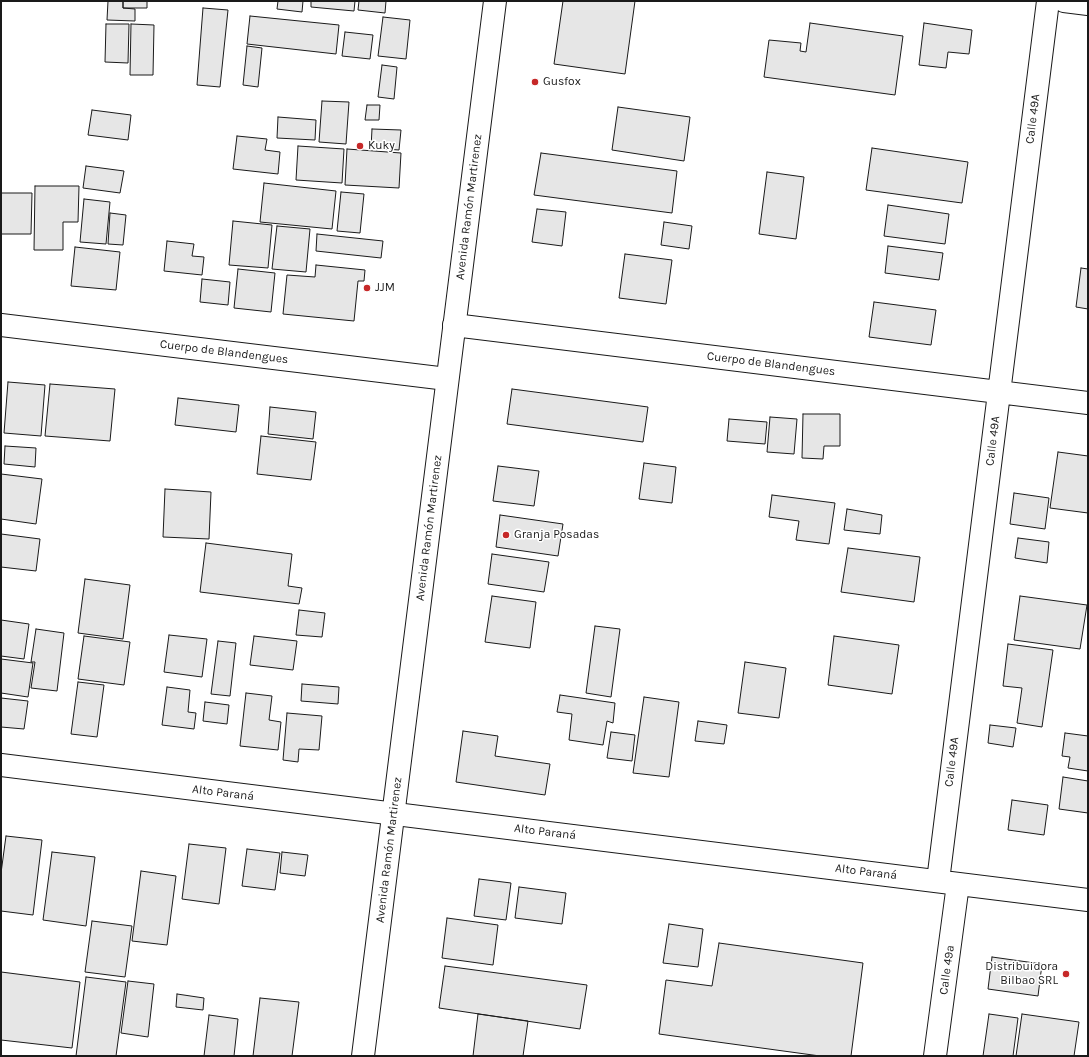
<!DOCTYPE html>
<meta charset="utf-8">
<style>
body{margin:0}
#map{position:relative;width:1089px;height:1057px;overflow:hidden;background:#fff;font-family:Karla,sans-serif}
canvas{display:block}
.frame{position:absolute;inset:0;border:2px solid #1a1a1a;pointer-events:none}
</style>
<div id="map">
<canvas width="1089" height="1057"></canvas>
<div class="frame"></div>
</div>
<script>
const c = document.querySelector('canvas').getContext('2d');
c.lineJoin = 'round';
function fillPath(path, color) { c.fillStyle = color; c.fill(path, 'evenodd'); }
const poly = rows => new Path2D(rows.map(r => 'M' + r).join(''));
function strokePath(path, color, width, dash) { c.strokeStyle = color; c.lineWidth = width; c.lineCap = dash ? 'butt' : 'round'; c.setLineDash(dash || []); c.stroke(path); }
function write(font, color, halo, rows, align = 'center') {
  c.font = font + ' Karla,sans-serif'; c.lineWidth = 3; c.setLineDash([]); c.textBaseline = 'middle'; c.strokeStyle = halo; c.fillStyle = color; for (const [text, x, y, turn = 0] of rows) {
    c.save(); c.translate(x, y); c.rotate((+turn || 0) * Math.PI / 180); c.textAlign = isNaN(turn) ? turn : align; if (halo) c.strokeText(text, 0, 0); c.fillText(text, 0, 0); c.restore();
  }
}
const building = poly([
 [108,1,123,1,123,8,135,9,135,21,107,20,108,1],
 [123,1,147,1,147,8,123,8,123,1],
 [278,1,303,1,302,12,277,9,278,1],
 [311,1,355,1,354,11,311,7,311,1],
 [359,1,386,1,385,13,358,10,359,1],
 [563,1,635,1,625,74,554,64,563,1],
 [203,8,228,10,220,87,197,85,203,8],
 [250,16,339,25,336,54,247,44,250,16],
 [383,17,410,20,406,59,378,56,383,17],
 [810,23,903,36,895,95,764,77,769,40,801,43,800,51,806,52,810,23],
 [924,23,972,30,969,54,948,52,946,68,919,65,924,23],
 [106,24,129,24,128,63,105,62,106,24],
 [131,24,154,25,153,75,130,75,131,24],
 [345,32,373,35,370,59,342,56,345,32],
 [247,46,262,48,258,87,243,85,247,46],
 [382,65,397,67,394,99,378,97,382,65],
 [322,101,349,102,346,144,319,142,322,101],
 [367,105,380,105,379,120,365,120,367,105],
 [618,107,690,117,684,161,612,150,618,107],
 [92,110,131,115,128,140,88,135,92,110],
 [278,117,316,120,315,140,277,138,278,117],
 [372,129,401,130,399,150,371,148,372,129],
 [237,136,267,139,265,150,280,152,278,174,233,169,237,136],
 [298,146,344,149,342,183,296,180,298,146],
 [872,148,968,162,962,203,866,190,872,148],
 [347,149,401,153,399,188,345,185,347,149],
 [541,153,677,171,672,213,534,195,541,153],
 [86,166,124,171,120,193,83,188,86,166],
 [767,172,804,177,796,239,759,234,767,172],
 [264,183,336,191,332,229,260,222,264,183],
 [35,186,79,186,78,222,63,222,63,250,34,250,35,186],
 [341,192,364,194,360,233,337,231,341,192],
 [1,193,32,193,31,234,1,234,1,193],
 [84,199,110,202,106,244,80,242,84,199],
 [888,205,949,214,945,244,884,236,888,205],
 [537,209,566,212,562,246,532,242,537,209],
 [110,213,126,215,123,245,108,244,110,213],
 [233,221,272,225,268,268,229,265,233,221],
 [664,222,692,226,689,249,661,245,664,222],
 [277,226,310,229,306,272,272,269,277,226],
 [317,234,383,241,381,258,316,251,317,234],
 [167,241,194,244,192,256,204,257,202,275,164,271,167,241],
 [888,246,943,253,939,280,885,273,888,246],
 [75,247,120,252,116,290,71,286,75,247],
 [625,254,672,260,666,304,619,298,625,254],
 [316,265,365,270,364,281,358,281,354,321,283,314,287,275,315,277,316,265],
 [1081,268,1088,269,1088,309,1076,307,1081,268],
 [238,269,275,273,271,312,234,308,238,269],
 [202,279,230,282,228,305,200,302,202,279],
 [874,302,936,310,931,345,869,337,874,302],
 [8,382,45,385,41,436,4,433,8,382],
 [50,384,115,389,110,441,45,436,50,384],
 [512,389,648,407,643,442,507,424,512,389],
 [178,398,239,405,236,432,175,425,178,398],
 [270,407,316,412,313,439,268,434,270,407],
 [803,414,840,414,840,446,824,446,823,459,802,458,803,414],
 [770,417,797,419,794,454,767,452,770,417],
 [729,419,767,422,765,444,727,441,729,419],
 [261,436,316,442,311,480,257,474,261,436],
 [5,446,36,448,35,467,4,464,5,446],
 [1058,452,1088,456,1088,513,1050,508,1058,452],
 [644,463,676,467,672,503,639,499,644,463],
 [498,466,539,471,534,506,493,501,498,466],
 [1,474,42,479,36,524,1,519,1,474],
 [165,489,211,492,209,539,163,537,165,489],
 [1014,493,1049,498,1045,529,1010,524,1014,493],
 [772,495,835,503,829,544,796,540,799,521,769,517,772,495],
 [847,509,882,515,880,534,844,530,847,509],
 [500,515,563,524,558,556,496,547,500,515],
 [1,534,40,539,36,571,1,567,1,534],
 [1018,538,1049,542,1047,563,1015,558,1018,538],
 [206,543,292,554,288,586,302,588,299,604,200,592,206,543],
 [848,548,920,557,914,602,841,592,848,548],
 [492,554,549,562,544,592,488,584,492,554],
 [85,579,130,585,123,639,78,633,85,579],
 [492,596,536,602,530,648,485,642,492,596],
 [1020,596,1087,605,1080,649,1014,640,1020,596],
 [299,610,325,613,322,637,296,635,299,610],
 [1,620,29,624,24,659,1,656,1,620],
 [595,626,620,629,611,697,586,693,595,626],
 [36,629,64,633,57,691,31,688,35,662,31,662,36,629],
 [169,635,207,639,202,677,164,672,169,635],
 [84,636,130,642,124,685,78,679,84,636],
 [254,636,297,641,293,670,250,665,254,636],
 [834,636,899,645,892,694,828,685,834,636],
 [218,641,236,643,230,696,211,694,218,641],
 [1008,644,1053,650,1042,727,1017,723,1022,688,1003,686,1008,644],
 [1,659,33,663,28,697,1,693,1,659],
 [745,662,786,668,779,718,738,713,745,662],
 [78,682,104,685,97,737,71,734,78,682],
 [302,684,339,687,338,704,301,701,302,684],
 [167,687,190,690,188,712,196,713,194,729,162,725,167,687],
 [246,693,272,696,269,720,281,722,278,750,240,746,246,693],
 [560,695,615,703,613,723,607,721,603,745,569,740,572,714,557,712,560,695],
 [644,697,679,702,669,777,633,773,644,697],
 [1,698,28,701,24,729,1,727,1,698],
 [205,702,229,705,227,724,203,721,205,702],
 [287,713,322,716,319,750,299,749,298,762,283,760,287,713],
 [698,721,727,725,724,744,695,741,698,721],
 [990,725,1016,728,1013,747,988,743,990,725],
 [463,731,498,736,495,756,550,764,545,795,456,782,463,731],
 [611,732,635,735,632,761,607,758,611,732],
 [1065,733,1088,736,1088,771,1068,768,1070,757,1062,756,1065,733],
 [1063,777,1088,781,1088,813,1059,809,1063,777],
 [1012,800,1048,805,1044,835,1008,830,1012,800],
 [6,836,42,840,33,915,1,911,1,873,6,836],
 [189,844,226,848,219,904,182,899,189,844],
 [247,849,280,853,275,890,242,886,247,849],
 [52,852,95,857,86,926,43,920,52,852],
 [282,852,308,855,305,876,280,873,282,852],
 [141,871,176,876,167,945,132,941,141,871],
 [479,879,511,883,506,920,474,916,479,879],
 [519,887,566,893,562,924,515,918,519,887],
 [447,918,498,925,493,965,442,958,447,918],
 [92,921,132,926,125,977,85,972,92,921],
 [669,924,703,929,698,967,663,963,669,924],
 [719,943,863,963,851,1056,820,1056,659,1034,666,980,712,986,719,943],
 [992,957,1042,964,1038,996,988,989,992,957],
 [445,966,587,985,580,1029,439,1008,445,966],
 [1,972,80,982,72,1048,1,1040,1,972],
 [86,977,126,982,116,1056,76,1056,86,977],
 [128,981,154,984,148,1037,121,1033,128,981],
 [177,994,204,998,203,1010,176,1007,177,994],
 [260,998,299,1002,292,1056,253,1056,260,998],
 [478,1014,528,1021,523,1056,473,1056,478,1014],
 [989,1014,1018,1018,1013,1056,983,1056,989,1014],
 [1022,1014,1079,1022,1074,1056,1016,1056,1022,1014],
 [209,1015,238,1019,234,1056,204,1056,209,1015]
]);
fillPath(building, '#e6e6e6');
strokePath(building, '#1a1a1a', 1);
const minor = poly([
 [1064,1,1088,4],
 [1,325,447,379],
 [454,325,1088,403],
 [1,765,1088,900],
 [938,881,1048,1],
 [935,1056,958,884]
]);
const primary = poly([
 [363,1056,495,1]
]);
strokePath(minor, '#1a1a1a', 24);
strokePath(primary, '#1a1a1a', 24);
strokePath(minor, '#fff', 22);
strokePath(primary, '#fff', 22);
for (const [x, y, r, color] of [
 [535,82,4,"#c62828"],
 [360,146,4,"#c62828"],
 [367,288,4,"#c62828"],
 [506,535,4,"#c62828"],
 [1066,974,4,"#c62828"]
]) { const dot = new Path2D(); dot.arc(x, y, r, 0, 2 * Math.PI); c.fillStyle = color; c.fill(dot); strokePath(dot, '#fff', 1.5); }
write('12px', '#1a1a1a', '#fff', [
 ["Gusfox",543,82],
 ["Kuky",368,146],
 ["JJM",375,288],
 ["Granja Posadas",514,535],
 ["Distribuidora",1058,967,"right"],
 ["Bilbao SRL",1058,981,"right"]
], 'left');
write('12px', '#1a1a1a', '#fff', [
 ["Calle 49A",1033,119,-83],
 ["Avenida Ramón Martirenez",469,207,-83],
 ["Cuerpo de Blandengues",224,352,7],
 ["Cuerpo de Blandengues",771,364,7],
 ["Calle 49A",993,441,-83],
 ["Avenida Ramón Martirenez",429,528,-83],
 ["Calle 49A",952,762,-83],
 ["Alto Paraná",223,793,7],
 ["Alto Paraná",545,832,7],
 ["Avenida Ramón Martirenez",389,850,-83],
 ["Alto Paraná",866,872,7],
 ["Calle 49a",947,970,-82]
]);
</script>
